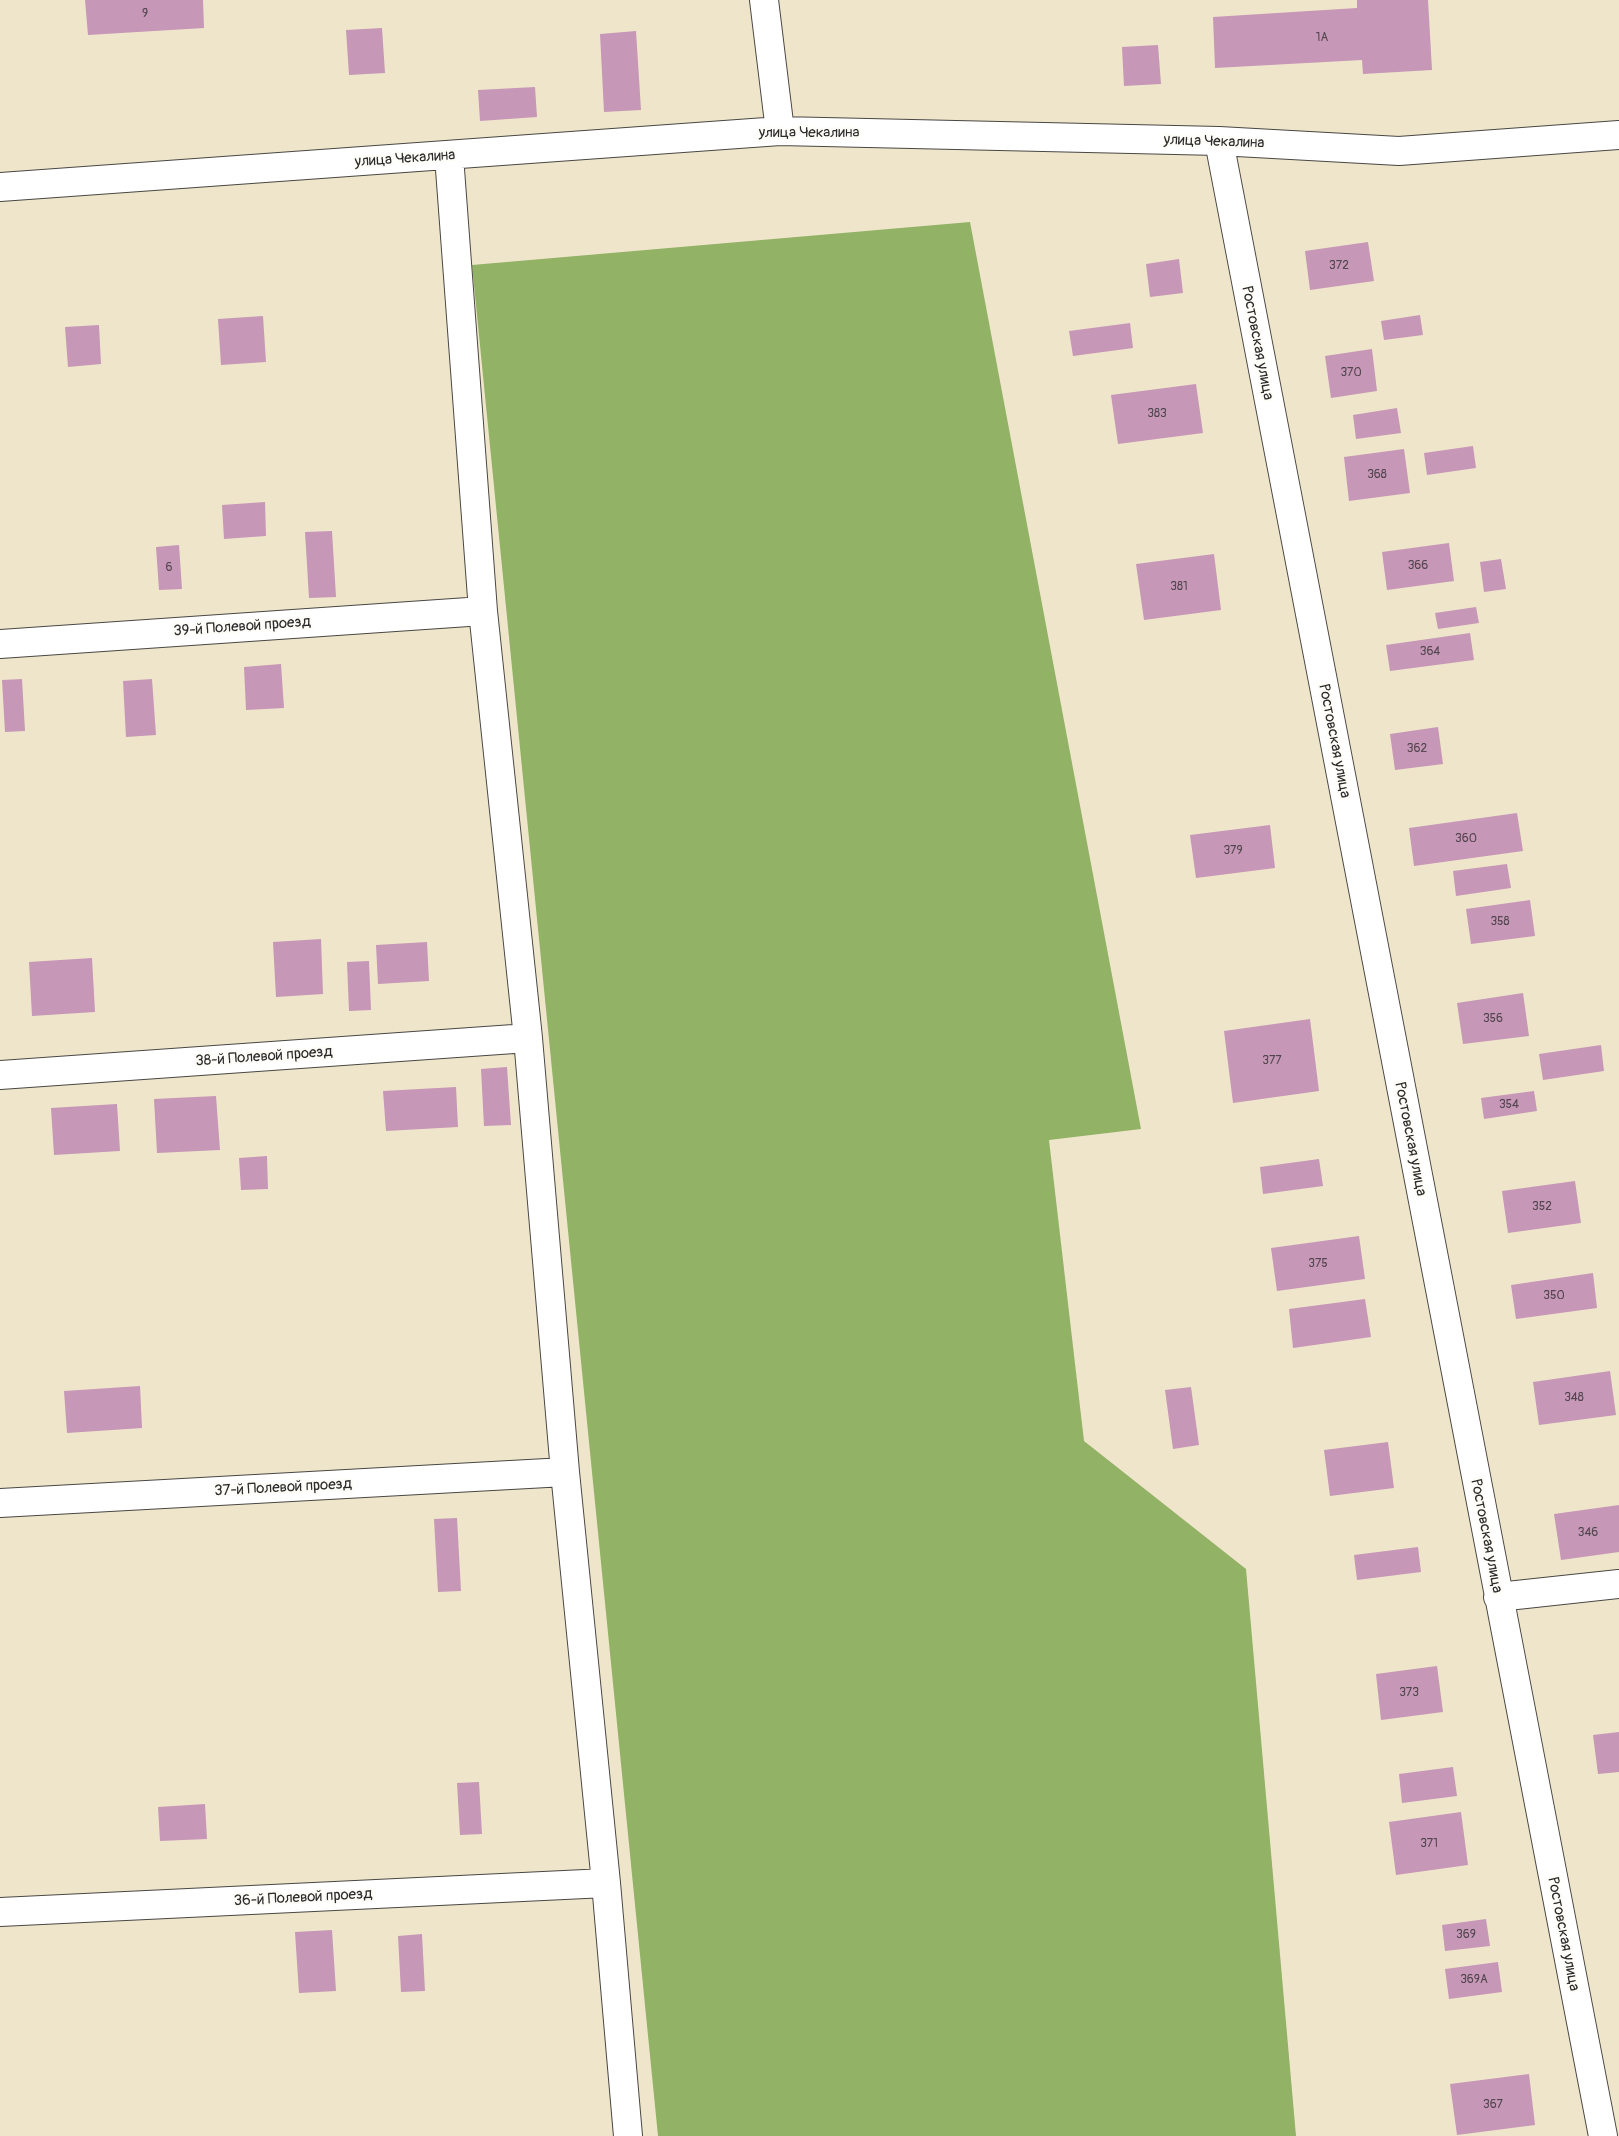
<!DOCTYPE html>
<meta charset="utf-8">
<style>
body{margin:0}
canvas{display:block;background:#efe5ca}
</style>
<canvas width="1619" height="2136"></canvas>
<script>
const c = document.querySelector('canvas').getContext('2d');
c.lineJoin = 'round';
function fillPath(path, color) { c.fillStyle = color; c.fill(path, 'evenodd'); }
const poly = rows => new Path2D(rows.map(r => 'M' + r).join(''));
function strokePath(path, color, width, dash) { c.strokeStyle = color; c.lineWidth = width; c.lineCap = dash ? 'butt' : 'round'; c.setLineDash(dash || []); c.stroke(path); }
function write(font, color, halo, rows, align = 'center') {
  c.font = font + ' Pangolin,sans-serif'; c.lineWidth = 4.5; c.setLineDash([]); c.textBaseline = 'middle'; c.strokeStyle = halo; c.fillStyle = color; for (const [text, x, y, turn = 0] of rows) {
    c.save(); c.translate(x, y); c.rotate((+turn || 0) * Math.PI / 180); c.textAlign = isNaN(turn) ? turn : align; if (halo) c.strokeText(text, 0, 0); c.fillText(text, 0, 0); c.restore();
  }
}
fillPath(poly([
 [970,222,1141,1129,1049,1140,1084,1441,1246,1569,1296,2136,658,2136,472,265]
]), '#92b266');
fillPath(poly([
 [85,0,203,0,204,28,88,35],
 [1357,0,1428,0,1432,70,1363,74,1362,60,1215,68,1213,17,1357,8],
 [382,28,385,73,349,75,346,30],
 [636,31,641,110,604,112,600,34],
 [1158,45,1161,84,1124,86,1122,47],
 [535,87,537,117,480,121,478,90],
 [1368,242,1374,281,1310,290,1305,251],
 [1179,259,1183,293,1150,297,1146,264],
 [1420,315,1423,335,1384,340,1381,321],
 [263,316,266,362,221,365,218,319],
 [1130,323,1133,348,1073,356,1069,331],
 [99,325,101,364,68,367,65,327],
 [1372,349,1377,391,1331,398,1325,356],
 [1196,384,1203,433,1118,444,1111,395],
 [1397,408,1401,433,1356,439,1353,415],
 [1473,446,1476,468,1427,475,1424,453],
 [1404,449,1410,493,1349,501,1344,457],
 [265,502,266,536,224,539,222,505],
 [332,531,336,597,309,598,305,532],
 [1449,543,1454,581,1387,590,1382,552],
 [179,545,182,589,159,590,156,547],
 [1214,554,1221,610,1144,620,1136,564],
 [1501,559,1506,589,1484,592,1480,562],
 [1476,607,1479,623,1438,629,1435,613],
 [1470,633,1474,660,1390,671,1386,645],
 [281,664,284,708,246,710,244,667],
 [22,679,25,731,5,732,2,680],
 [152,679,156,735,126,737,123,681],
 [1438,727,1443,764,1395,770,1390,734],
 [1517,813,1523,851,1414,866,1409,828],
 [1270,825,1275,868,1196,878,1190,835],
 [1507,864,1511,888,1456,896,1453,871],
 [1530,900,1535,936,1471,944,1466,909],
 [321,939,323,994,276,997,273,942],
 [427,942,429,981,378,984,376,945],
 [92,958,95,1012,32,1016,29,962],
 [369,961,371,1010,349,1011,347,962],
 [1523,993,1529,1036,1463,1044,1457,1003],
 [1310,1019,1319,1091,1233,1103,1224,1031],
 [1601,1045,1604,1071,1543,1080,1539,1054],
 [507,1067,511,1125,484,1126,481,1069],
 [456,1087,458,1127,386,1131,383,1091],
 [1534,1091,1537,1111,1484,1119,1481,1098],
 [216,1096,220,1150,157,1153,154,1099],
 [117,1104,120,1151,54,1155,51,1108],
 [267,1156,268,1189,241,1190,239,1158],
 [1319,1159,1323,1186,1263,1194,1260,1167],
 [1575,1181,1581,1223,1508,1233,1502,1191],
 [1359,1236,1365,1279,1277,1291,1271,1248],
 [1593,1273,1597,1308,1516,1319,1511,1285],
 [1365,1299,1371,1337,1293,1348,1289,1309],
 [1610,1371,1616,1415,1539,1425,1533,1382],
 [140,1386,142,1428,67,1433,64,1391],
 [1191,1387,1199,1445,1173,1449,1165,1390],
 [1388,1442,1394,1488,1330,1496,1324,1450],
 [1619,1505,1619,1552,1561,1560,1554,1514],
 [457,1518,461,1591,438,1592,434,1519],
 [1418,1547,1421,1572,1357,1580,1354,1555],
 [1437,1666,1443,1712,1381,1720,1376,1674],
 [1619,1732,1619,1772,1598,1774,1593,1735],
 [1453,1767,1457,1796,1402,1803,1399,1774],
 [479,1782,482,1834,460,1835,457,1783],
 [205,1804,207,1839,160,1841,158,1807],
 [1461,1812,1468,1865,1396,1875,1389,1822],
 [1486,1919,1490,1946,1445,1951,1442,1925],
 [332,1930,336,1991,299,1993,295,1932],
 [422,1934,425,1991,401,1992,398,1936],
 [1498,1962,1502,1992,1449,1999,1445,1969],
 [1529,2074,1535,2125,1457,2135,1450,2084]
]), '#c697b7');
const minor = poly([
 [764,0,780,131],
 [1219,141,1603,2136],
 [449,156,483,611,528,1038,565,1472,606,1883,628,2136],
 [0,187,780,131,1219,141,1399,151,1619,135],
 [0,644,483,611],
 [0,1075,528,1038],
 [0,1503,565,1472],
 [1498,1597,1619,1584],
 [0,1912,606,1883]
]);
strokePath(minor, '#484743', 30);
strokePath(minor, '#fff', 28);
write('12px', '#52464e', null, [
 ["9",145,14],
 ["1А",1322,38],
 ["372",1339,266],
 ["370",1351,373],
 ["383",1157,414],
 ["368",1377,475],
 ["366",1418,566],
 ["6",169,568],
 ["381",1179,587],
 ["364",1430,652],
 ["362",1417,749],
 ["360",1466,839],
 ["379",1233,851],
 ["358",1500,922],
 ["356",1493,1019],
 ["377",1272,1061],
 ["354",1509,1105],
 ["352",1542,1207],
 ["375",1318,1264],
 ["350",1554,1296],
 ["348",1574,1398],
 ["346",1588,1533],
 ["373",1409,1693],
 ["371",1429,1844],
 ["369",1466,1935],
 ["369А",1474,1980],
 ["367",1493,2105]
]);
write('15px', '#2b2b2b', '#fdfcf7', [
 ["улица Чекалина",809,133],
 ["улица Чекалина",1214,142,2],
 ["улица Чекалина",405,159,-4],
 ["Ростовская улица",1257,343,79],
 ["39-й Полевой проезд",242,627,-4],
 ["Ростовская улица",1334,741,79],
 ["38-й Полевой проезд",264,1057,-4],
 ["Ростовская улица",1410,1139,79],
 ["37-й Полевой проезд",283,1488,-3],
 ["Ростовская улица",1486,1536,79],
 ["36-й Полевой проезд",303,1898,-3],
 ["Ростовская улица",1563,1934,79]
]);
</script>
